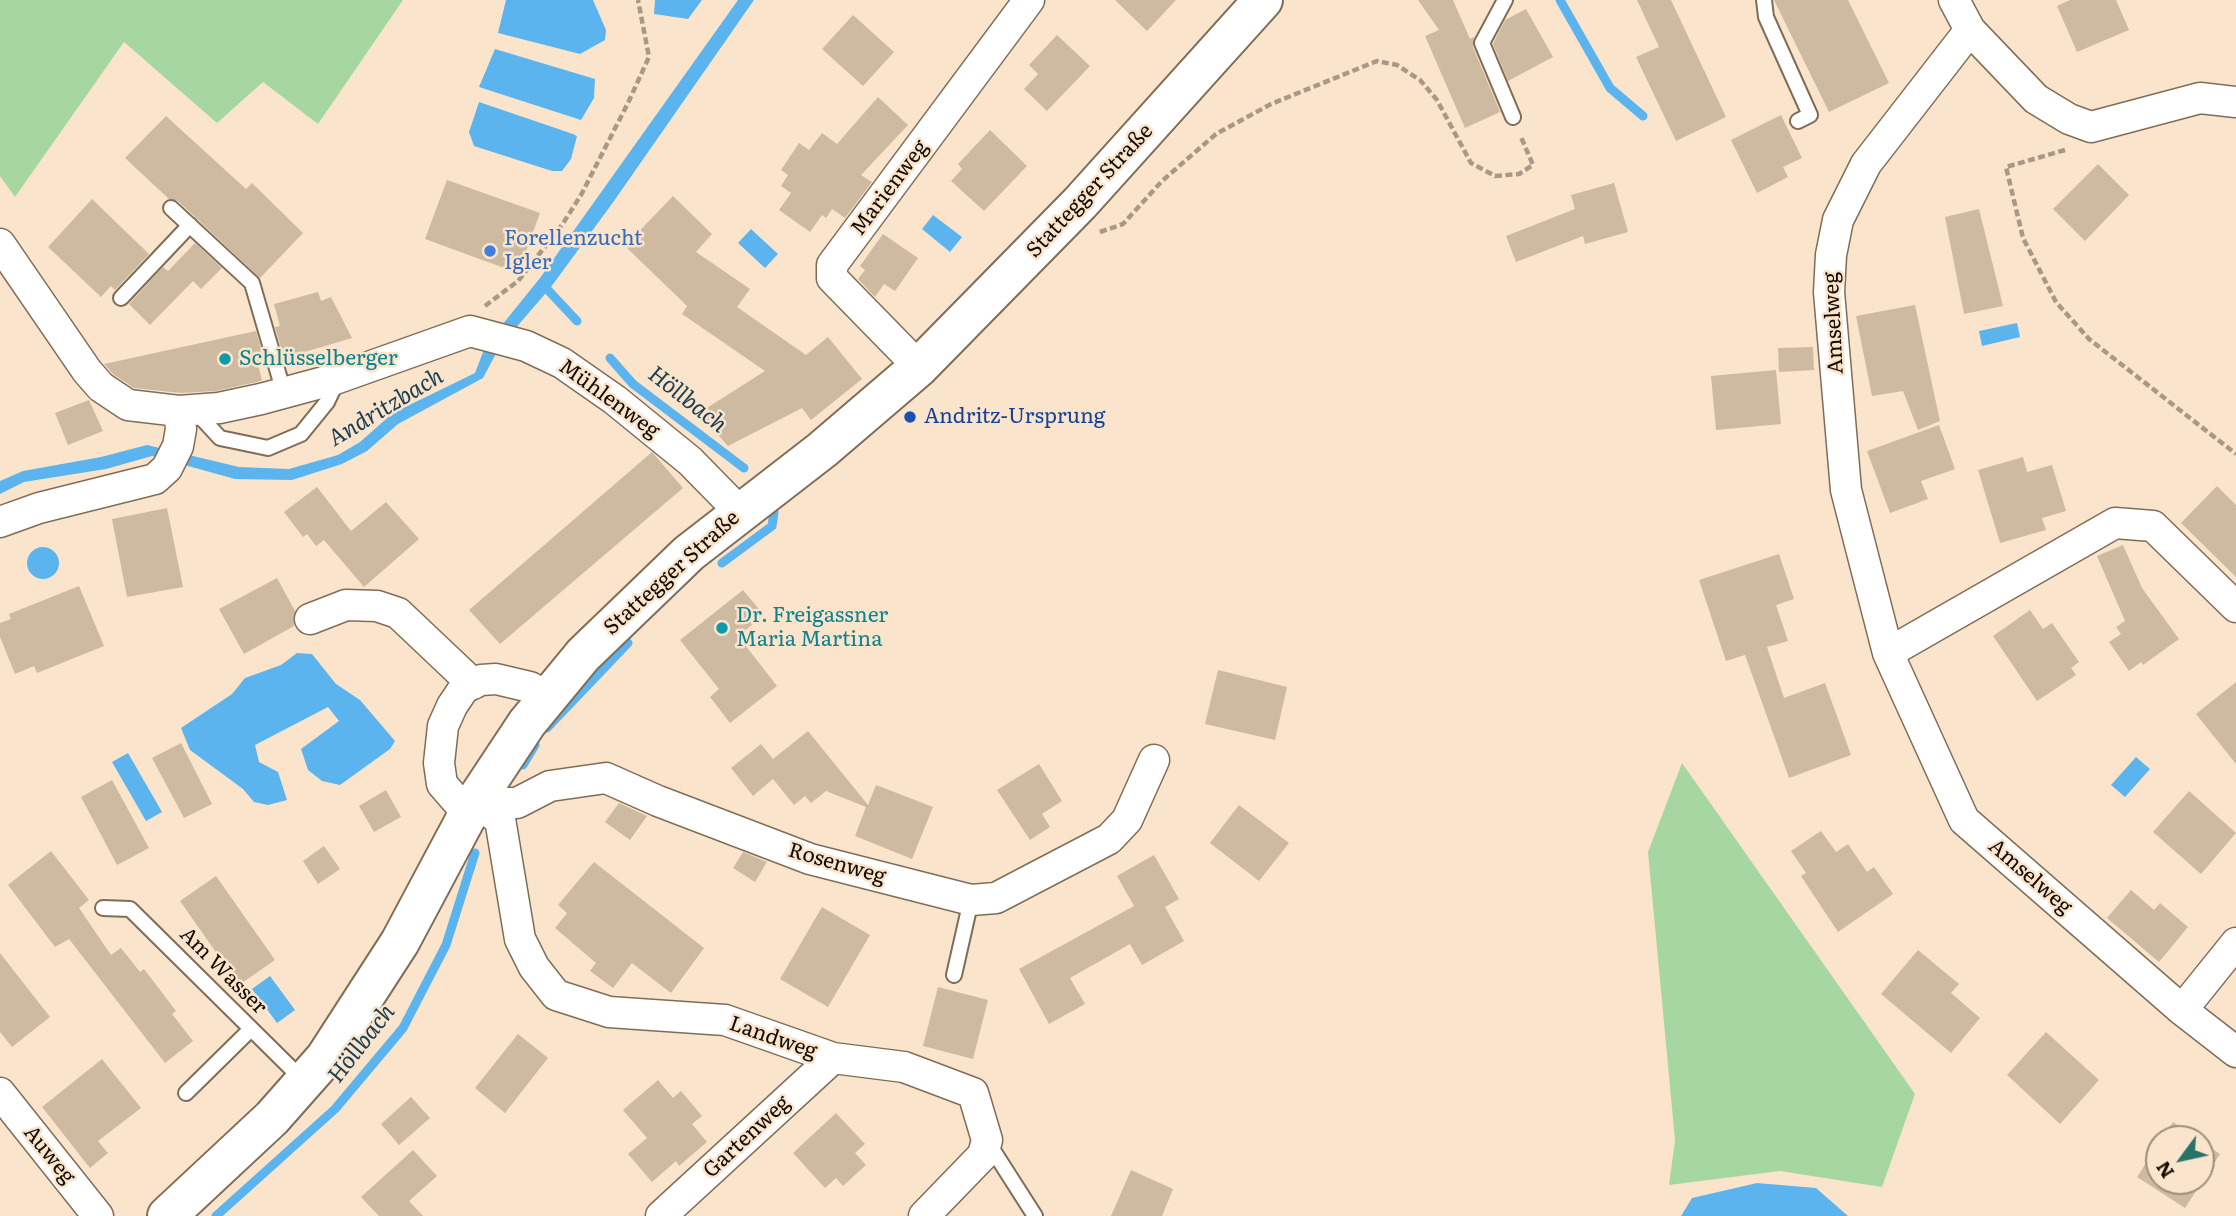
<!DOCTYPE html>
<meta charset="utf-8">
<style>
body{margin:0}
#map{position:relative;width:2236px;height:1216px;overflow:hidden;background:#fae5cc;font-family:Literata,serif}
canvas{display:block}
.north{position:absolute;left:2145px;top:1125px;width:70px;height:70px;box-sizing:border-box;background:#fae5cc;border:2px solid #9e8e7c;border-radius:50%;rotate:237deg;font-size:19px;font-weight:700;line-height:28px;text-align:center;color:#130c05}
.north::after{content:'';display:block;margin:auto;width:24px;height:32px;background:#2b7269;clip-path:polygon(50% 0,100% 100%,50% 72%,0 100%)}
</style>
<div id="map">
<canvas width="2236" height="1216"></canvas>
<div class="north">N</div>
</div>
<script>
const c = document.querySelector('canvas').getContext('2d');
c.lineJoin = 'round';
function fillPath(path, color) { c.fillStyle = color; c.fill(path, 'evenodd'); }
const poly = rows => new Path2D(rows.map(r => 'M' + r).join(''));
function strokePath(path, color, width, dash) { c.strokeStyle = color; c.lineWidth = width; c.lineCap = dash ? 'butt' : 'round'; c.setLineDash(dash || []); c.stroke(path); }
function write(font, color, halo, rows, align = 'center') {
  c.font = font + ' Literata,serif'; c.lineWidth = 5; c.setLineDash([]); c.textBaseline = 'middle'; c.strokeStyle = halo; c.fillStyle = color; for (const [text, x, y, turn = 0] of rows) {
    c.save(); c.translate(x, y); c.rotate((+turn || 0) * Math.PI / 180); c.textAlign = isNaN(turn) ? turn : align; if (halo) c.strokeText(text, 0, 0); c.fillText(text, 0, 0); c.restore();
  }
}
fillPath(poly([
 [0,0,403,0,318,124,263,82,217,123,124,42,15,197,0,176],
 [1682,763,1915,1094,1882,1187,1780,1171,1669,1185,1675,1140,1648,852]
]), '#a7d7a1');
fillPath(poly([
 [506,0,593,0,606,30,605,40,580,54,498,33],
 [655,0,702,0,688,19,654,14],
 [738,0,754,0,614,201,551,287,514,330,502,325,540,278],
 [495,49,595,79,594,98,581,120,479,87],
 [479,102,573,134,577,136,571,159,562,171,552,171,474,146,469,132],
 [933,215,962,237,950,252,922,229],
 [751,229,778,254,765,268,738,243],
 [2017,323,2020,337,1982,346,1979,331],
 [487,342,500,346,483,378,398,424,367,451,342,464,292,480,235,479,152,456,106,469,24,482,0,494,0,481,23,471,101,457,147,445,239,467,289,469,338,455,360,442,393,413,475,373],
 '27 563a16 16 0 1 1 32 0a16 16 0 1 1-32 0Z',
 [297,653,312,654,336,684,360,700,395,741,390,749,340,785,322,781,308,770,301,749,339,721,328,707,255,745,259,762,278,772,287,800,268,805,254,802,243,789,190,750,181,728,232,694,245,678,281,665],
 [128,753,162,812,146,821,112,762],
 [2136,757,2150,769,2125,797,2111,785],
 [270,976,295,1010,277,1023,252,989],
 [1757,1183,1816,1188,1848,1216,1681,1216,1692,1198]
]), '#5cb4ee');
strokePath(poly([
 [1560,0,1610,88,1643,116],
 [546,288,577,321],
 [610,358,633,384,744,468],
 [722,563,772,526,774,512],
 [547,728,628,643],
 [523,765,535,745],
 [216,1216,335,1109,403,1028,446,945,475,853]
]), '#5cb4ee', 9);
fillPath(poly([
 [1115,0,1176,0,1147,31],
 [1418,0,1453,0,1470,39,1474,37,1473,47,1500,112,1465,128,1425,36,1439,30],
 [1637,0,1671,0,1726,117,1676,141,1636,57,1659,47],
 [1774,0,1848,0,1889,83,1829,112],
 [2070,0,2116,0,2129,30,2077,52,2057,6],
 [1526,9,1553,57,1508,81,1493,44,1505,20],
 [853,15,894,52,863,86,822,49],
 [1057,35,1090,66,1047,111,1024,89,1038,74,1029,65],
 [878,97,908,125,861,175,872,182,845,218,832,209,826,218,822,215,810,232,779,210,791,193,781,186,788,175,781,170,799,143,809,150,822,133,837,144],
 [1781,115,1802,158,1783,167,1788,177,1757,193,1731,140],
 [166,116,246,189,252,183,303,233,260,278,178,201,169,199,125,158],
 [990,130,1027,166,984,211,951,181,962,169,958,164],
 [2098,164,2129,195,2085,241,2053,209],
 [447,180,540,213,518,273,425,239],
 [1614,183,1628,232,1585,244,1583,236,1516,262,1506,236,1575,209,1571,195],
 [673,196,712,234,696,252,750,289,737,307,806,355,828,337,862,379,811,420,802,408,728,446,699,413,765,371,682,314,687,306,625,246],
 [92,199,149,254,115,290,111,286,101,297,48,247],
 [1979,209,2003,306,1964,314,1945,217],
 [883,234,918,258,895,291,884,284,875,297,858,279,865,270,860,266],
 [195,243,222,268,201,289,193,281,150,325,129,304,163,267,168,271],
 [318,292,321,301,331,297,352,338,284,358,275,327,280,326,274,304],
 [1915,305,1940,421,1918,430,1903,391,1872,396,1856,316],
 [256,331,265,363,258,365,262,380,257,382,216,391,181,393,134,388,113,374,104,364],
 [1813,347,1814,370,1779,372,1778,348],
 [1776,370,1781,424,1716,430,1711,376],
 [89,400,103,431,68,445,55,413],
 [1939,425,1955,469,1921,481,1928,499,1890,513,1867,451],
 [652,452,683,488,500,644,469,610],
 [2023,457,2027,472,2052,465,2066,511,2042,518,2046,530,2000,543,1978,470],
 [2217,486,2236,505,2236,577,2181,523],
 [317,487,351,531,386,502,419,539,364,587,324,540,316,546,307,534,303,537,284,512],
 [167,508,183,587,127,597,112,519],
 [2123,545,2142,588,2179,639,2143,665,2141,662,2129,671,2109,642,2121,634,2116,627,2125,621,2097,556],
 [1779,554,1794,599,1776,605,1788,641,1767,647,1784,698,1825,683,1851,755,1789,778,1745,655,1726,661,1699,580],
 [277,578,295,611,294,626,244,654,219,609],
 [79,586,104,646,37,673,34,666,15,674,0,637,0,623,11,619,9,614],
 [743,590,764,615,738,636,777,686,730,723,710,697,719,689,680,640],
 [2030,610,2043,629,2052,623,2079,662,2071,668,2076,675,2037,701,1993,636],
 [1218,670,1287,687,1275,740,1205,724],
 [2236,682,2236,764,2196,714],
 [808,731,868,805,876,785,933,807,912,859,855,836,866,807,826,791,811,803,805,796,794,805,773,779,753,796,731,768,761,744,773,759],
 [181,743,212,804,184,818,152,758],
 [1039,764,1062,801,1042,814,1050,827,1030,840,997,790],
 [112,780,149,848,117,865,81,797],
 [386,790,401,817,374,832,359,806],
 [2189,791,2236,833,2201,874,2153,832],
 [619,803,647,816,630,840,605,822],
 [1239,805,1289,843,1259,881,1210,843],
 [1821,831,1836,852,1848,844,1867,872,1874,867,1893,894,1838,932,1801,876,1806,873,1791,851],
 [324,846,340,869,318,884,303,861],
 [51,851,89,900,79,908,111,955,121,948,140,972,144,969,176,1011,172,1014,193,1041,165,1063,69,939,55,947,8,885],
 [743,852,767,862,755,882,733,868],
 [1154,855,1179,899,1165,907,1184,941,1142,965,1130,944,1070,978,1085,1004,1049,1024,1019,969,1134,906,1117,876],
 [594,862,704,948,671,993,632,963,613,988,590,971,596,963,555,928,567,913,558,905],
 [216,876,275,960,239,985,180,901],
 [2131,890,2154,910,2160,903,2188,927,2159,962,2107,918],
 [822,907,870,935,828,1007,780,979],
 [1918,950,1959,984,1951,993,1980,1018,1951,1053,1881,994],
 [0,953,50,1017,12,1047,0,1032],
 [938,987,988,1000,973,1059,923,1046],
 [2046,1032,2099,1080,2060,1124,2007,1075],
 [518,1034,548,1058,505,1113,475,1088],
 [102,1059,141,1108,98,1141,108,1153,90,1168,42,1107],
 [658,1080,673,1098,681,1091,702,1116,692,1124,707,1142,679,1166,676,1161,652,1182,628,1154,647,1138,623,1110],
 [411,1097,430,1118,399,1145,381,1124],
 [836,1113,865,1144,855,1153,866,1165,843,1186,836,1178,825,1188,793,1153],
 [2173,1122,2198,1139,2162,1139],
 [2201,1141,2220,1154,2185,1208,2137,1177,2159,1143,2159,1181,2201,1181],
 [413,1150,437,1176,409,1201,423,1216,379,1216,361,1197],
 [1131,1170,1173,1189,1162,1216,1111,1216]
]), '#ceb9a1');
const service = poly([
 [1505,0,1482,43,1513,117],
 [1764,0,1766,17,1810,115,1798,121],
 [171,208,252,283,284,393],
 [121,298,190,225],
 [194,410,220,438,268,448,301,434,327,402,338,379],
 [103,908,130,909,304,1081],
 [954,975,971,900],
 [186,1093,251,1029],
 [989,1144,1035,1216]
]);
const minor = poly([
 [1954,0,1970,30,2036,99,2069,119,2091,127,2200,98,2236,102],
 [1970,30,1866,164,1838,220,1831,255,1829,292,1846,490,1888,653,1964,820,2182,1010,2236,1052],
 [0,244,87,371,101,387,128,405,179,411,219,408,261,399,335,379,470,331,526,346,562,363,615,400,690,461,740,512],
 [919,367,832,278,832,265,1029,0],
 [0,522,39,508,155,479,167,468,178,446,181,429,179,411],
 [310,619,346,605,377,606,398,613,473,684],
 [1888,653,2115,523,2153,526,2236,607],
 [474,803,500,819,520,939,534,967,556,995,609,1012,725,1020,833,1058,904,1067,973,1093,987,1140,983,1155,924,1216],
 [474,803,517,803,550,786,606,778,658,801,810,859,971,900,996,898,1109,839,1127,820,1154,760],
 [468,814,442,784,439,763,443,726,452,706,464,688,481,680,496,679,530,687,547,697],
 [2182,1010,2236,943],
 [0,1093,98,1216],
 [661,1216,833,1058]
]);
const secondary = poly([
 [167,1216,272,1118,325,1058,400,942,474,803,527,723,583,655,689,553,822,450,919,367,1080,203,1263,0]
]);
strokePath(service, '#806d57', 18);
strokePath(minor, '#806d57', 33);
strokePath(secondary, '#806d57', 42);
strokePath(poly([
 [2065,150,2006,167,2023,238,2056,302,2089,339,2236,454],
 [1100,232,1123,224,1162,181,1216,134,1271,104,1377,61,1397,65,1420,80,1437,100,1471,163,1495,176,1519,174,1533,165,1521,137],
 [485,306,518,281,562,225,581,195,628,103,649,57,638,0]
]), '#a89886', 4.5, [7, 3.5]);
strokePath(service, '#fff', 14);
strokePath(minor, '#fff', 30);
strokePath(secondary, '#fff', 38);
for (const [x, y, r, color] of [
 [490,251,7,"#3f7fe0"],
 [225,359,7,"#0f9aa8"],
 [910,417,7,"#1a4fb4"],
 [722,628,7,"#0f9aa8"]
]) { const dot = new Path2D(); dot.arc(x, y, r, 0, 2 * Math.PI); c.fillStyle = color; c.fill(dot); strokePath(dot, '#fae5cc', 2.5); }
write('21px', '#130c05', '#fae5cc', [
 ["Marienweg",890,188,-53],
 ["Stattegger Straße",1090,191,-47],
 ["Amselweg",1834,323,-93],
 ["Mühlenweg",609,399,36],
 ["Stattegger Straße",672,573,-42],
 ["Rosenweg",837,864,16],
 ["Amselweg",2030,877,41],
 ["Am Wasser",223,971,45],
 ["Landweg",773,1038,19],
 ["Gartenweg",747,1137,-43],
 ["Auweg",49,1155,51]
]);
write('21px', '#366cbe', '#fae5cc', [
 ["Forellenzucht",504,239],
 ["Igler",504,263]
], 'left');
write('21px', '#0d838f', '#fae5cc', [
 ["Schlüsselberger",239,359],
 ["Dr. Freigassner",736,616],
 ["Maria Martina",736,640]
], 'left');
write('21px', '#164399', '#fae5cc', [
 ["Andritz-Ursprung",924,417]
], 'left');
write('italic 23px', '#183e55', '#fae5cc', [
 ["Höllbach",687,400,38],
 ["Andritzbach",386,408,-31],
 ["Höllbach",362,1044,-52]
]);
</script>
